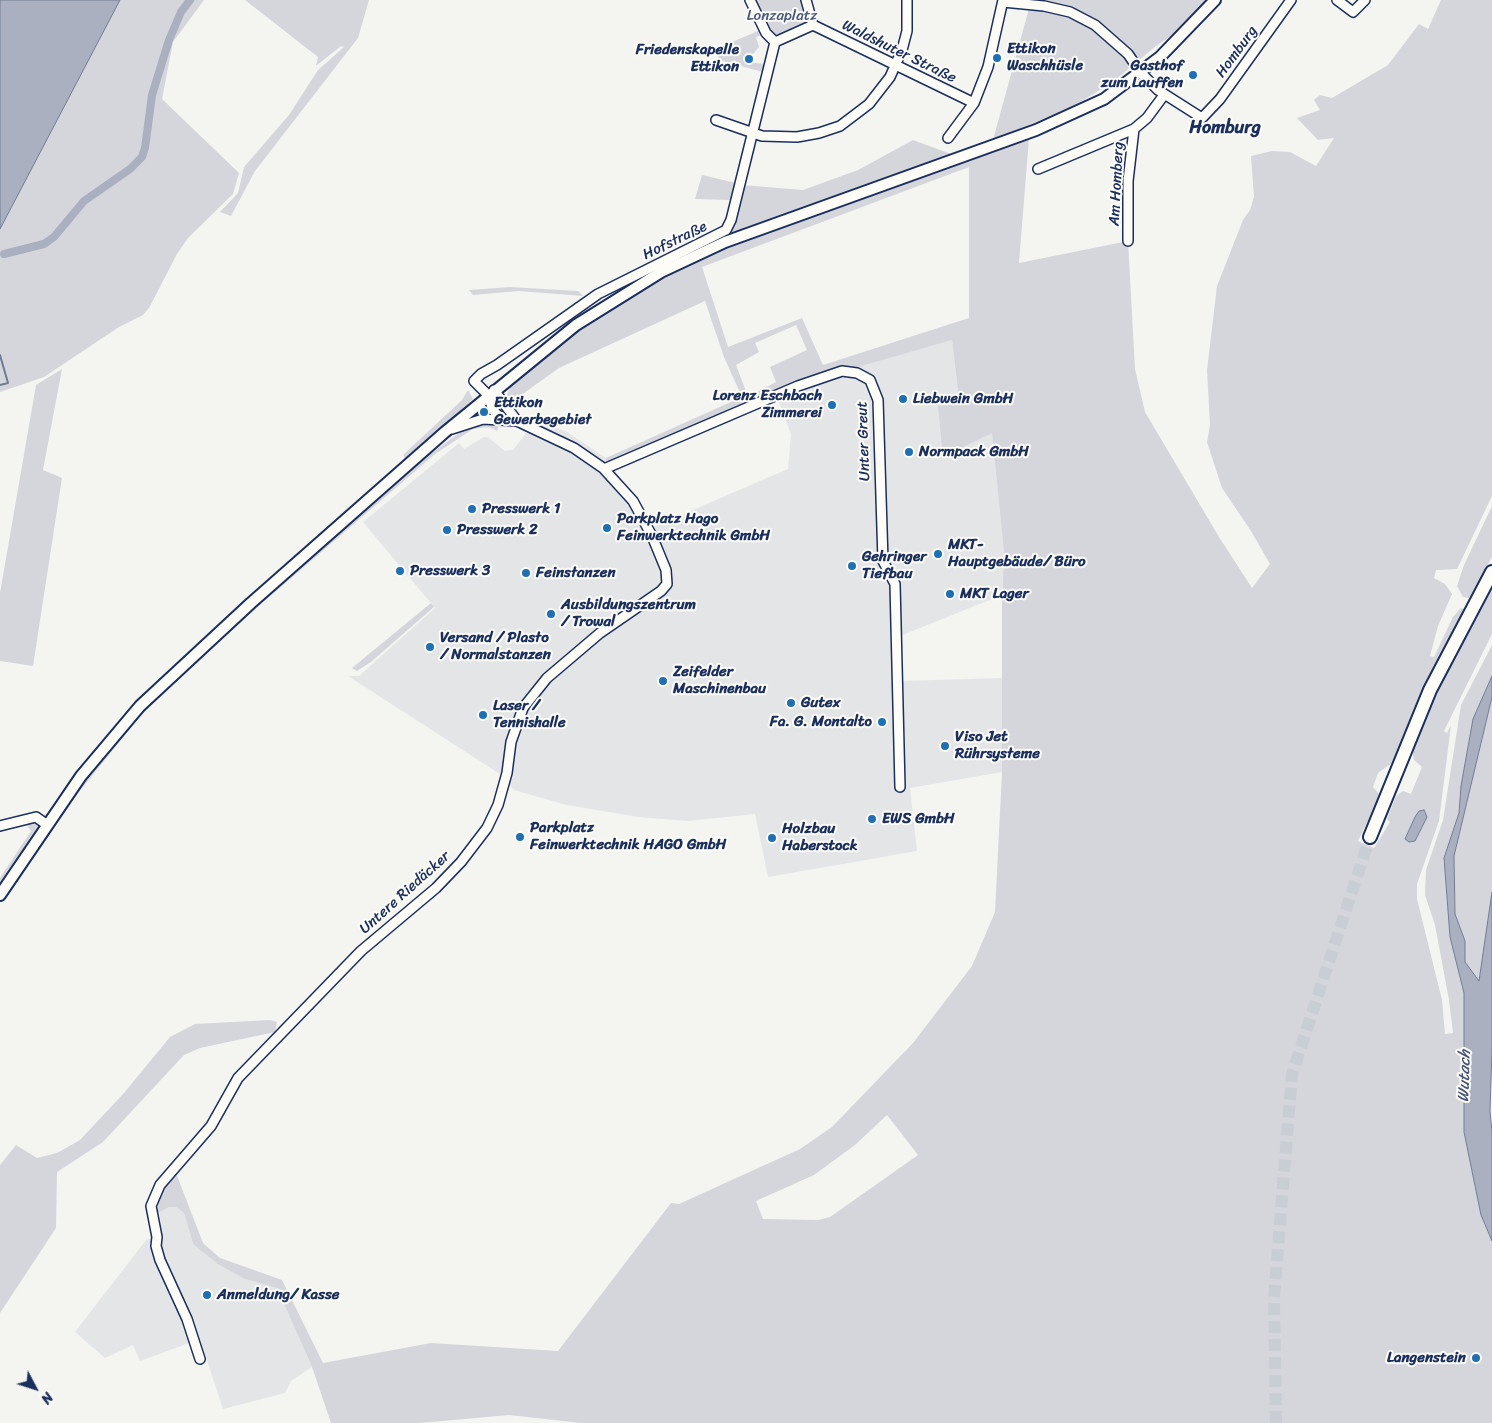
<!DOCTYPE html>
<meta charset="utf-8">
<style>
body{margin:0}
#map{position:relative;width:1492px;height:1423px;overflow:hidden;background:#f4f4f1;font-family:Sriracha,sans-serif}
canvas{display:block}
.north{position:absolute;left:10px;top:1363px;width:50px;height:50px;-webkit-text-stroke:4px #fdfcf7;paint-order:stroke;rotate:130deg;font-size:14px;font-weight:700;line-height:20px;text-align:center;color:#1b2f5e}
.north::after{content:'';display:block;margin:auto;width:18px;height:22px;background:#1b2f5e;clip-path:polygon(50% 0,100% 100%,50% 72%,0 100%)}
</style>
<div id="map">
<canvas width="1492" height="1423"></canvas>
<div class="north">N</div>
</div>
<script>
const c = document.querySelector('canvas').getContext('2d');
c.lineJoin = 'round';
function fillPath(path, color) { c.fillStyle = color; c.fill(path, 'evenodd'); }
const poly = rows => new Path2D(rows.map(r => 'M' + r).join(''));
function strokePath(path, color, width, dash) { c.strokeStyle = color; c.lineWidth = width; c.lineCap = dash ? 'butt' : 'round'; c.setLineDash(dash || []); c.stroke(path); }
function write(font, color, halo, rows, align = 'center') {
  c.font = font + ' Sriracha,sans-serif'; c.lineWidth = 4; c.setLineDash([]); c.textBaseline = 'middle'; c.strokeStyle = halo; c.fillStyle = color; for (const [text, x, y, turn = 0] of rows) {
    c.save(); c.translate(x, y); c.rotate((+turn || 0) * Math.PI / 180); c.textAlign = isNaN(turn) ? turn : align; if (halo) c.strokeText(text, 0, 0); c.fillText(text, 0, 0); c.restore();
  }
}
fillPath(poly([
 [952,340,959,401,944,457,992,432,1004,553,1002,595,900,636,901,681,1002,678,1002,772,910,788,917,851,768,877,755,814,688,821,638,817,567,805,514,790,503,776,348,676,359,676,435,608,363,522,459,443,464,449,484,437,488,437,505,451,513,450,537,419,567,432,606,458,628,488,651,528,788,469,791,434,777,397,861,365],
 [169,1207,176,1207,184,1213,193,1244,245,1279,277,1288,312,1367,291,1381,285,1393,223,1409,200,1339,140,1361,133,1345,105,1358,75,1332,146,1240,163,1235,159,1211]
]), '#e4e5e6');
fillPath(poly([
 [56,0,204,0,173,42,162,99,239,173,233,194,188,238,177,254,149,308,143,315,119,327,44,377,0,392,0,115],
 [245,0,369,0,358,38,255,171,231,216,220,212,238,193,244,167,289,115,318,70,344,47,341,46,316,66,318,57],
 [756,0,803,0,806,20,799,28,785,34,773,34,769,31],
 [1026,0,1207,0,1174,34,1156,46,1114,81,1074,106,993,140,1028,12,1029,1],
 [1441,0,1492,0,1492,496,1457,569,1436,570,1434,578,1445,584,1452,594,1438,626,1430,656,1434,657,1453,617,1461,608,1465,609,1426,688,1396,760,1378,773,1373,787,1380,795,1358,841,1374,848,1390,822,1387,819,1396,796,1403,791,1411,794,1422,767,1414,760,1412,750,1457,648,1492,587,1492,634,1444,731,1447,733,1451,725,1439,821,1417,884,1417,899,1442,1000,1445,1034,1453,1033,1449,1000,1435,925,1425,895,1426,870,1443,820,1461,705,1492,645,1492,676,1473,719,1461,786,1459,813,1444,858,1450,937,1464,993,1464,1132,1481,1215,1492,1241,1492,1423,581,1423,509,1415,419,1423,331,1423,312,1367,277,1288,245,1279,218,1264,193,1244,184,1213,176,1207,169,1207,157,1213,159,1195,176,1173,203,1243,220,1258,282,1280,323,1363,431,1343,558,1351,671,1203,679,1204,800,1149,832,1127,913,1043,972,966,995,912,1002,772,1002,604,1004,553,992,433,943,457,938,406,959,400,952,340,854,368,847,367,763,398,759,397,757,392,776,382,770,367,807,350,796,325,755,343,759,352,736,365,747,394,748,400,745,404,607,464,606,458,742,397,724,357,705,301,559,368,510,403,507,395,512,383,561,342,650,282,726,246,1029,138,1019,263,1128,241,1135,369,1145,412,1219,537,1252,588,1270,564,1251,531,1222,488,1207,442,1210,425,1207,370,1217,286,1243,220,1250,210,1254,197,1251,156,1272,151,1290,152,1316,166,1334,138,1318,140,1297,118,1320,110,1314,100,1320,95,1332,98,1388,65,1419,24,1428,29],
 [969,167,969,318,823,365,802,318,728,347,702,267],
 [1424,810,1427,817,1405,839,1419,811],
 [887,1115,918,1155,830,1217,818,1220,763,1219,756,1201,814,1175,855,1145],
 [760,30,762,35,756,37,759,47,753,54,747,53,743,57,747,62,765,64,763,72,719,60,716,49],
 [913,140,951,154,728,236,726,232,742,185,803,190,858,170],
 [702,175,736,183,731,200,695,199],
 [510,287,578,291,583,296,519,291,473,295,469,290],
 [62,369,43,470,62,478,33,666,0,661,0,593,36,385],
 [468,390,473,399,406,459,403,455,462,400],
 [479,423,496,423,499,426,497,431,489,427,473,429,435,454,232,629,158,698,136,721,55,822,75,789,138,714,188,664,423,459,462,431],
 [1492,506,1492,557,1469,598,1463,597,1457,586,1464,565],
 [431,603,434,607,371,662,357,671,352,668],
 [1492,697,1492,892,1479,982,1465,962,1465,941,1455,914,1454,856],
 [34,821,40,825,0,886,0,878,31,831,26,824],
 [270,1020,277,1022,275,1032,200,1048,184,1055,103,1142,57,1172,56,1228,0,1313,0,1165,16,1145,37,1158,57,1153,80,1140,124,1093,170,1037,195,1024]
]), '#d4d6db');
const water = poly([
 [0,0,120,0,0,229,0,0],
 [1492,676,1492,697,1454,856,1455,914,1465,941,1465,962,1479,981,1492,892,1492,1049,1490,1111,1492,1132,1492,1241,1481,1215,1464,1132,1464,993,1450,937,1444,858,1459,813,1461,786,1473,719,1492,676],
 [1424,810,1427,817,1415,841,1409,842,1405,839,1415,817,1419,811,1424,810]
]);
fillPath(water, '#aab0bf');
strokePath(water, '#717c98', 1);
strokePath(poly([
 [0,355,8,383,0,385]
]), '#717c98', 2);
strokePath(poly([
 [4,254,44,244,54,237,84,201,130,169,142,157,145,148,152,95,169,40,181,12,190,0]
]), '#aab0bf', 8);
strokePath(poly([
 [1276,1423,1274,1298,1292,1074,1370,837]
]), '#c9cdd4', 12, [12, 6]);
const minor = poly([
 [750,0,766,33,775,42],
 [806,0,813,25],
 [1337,0,1353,12,1365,0],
 [1003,2,1044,6,1070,12,1095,25,1128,54,1141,73,1158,90,1202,118,1220,99,1291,0],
 [813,25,974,103],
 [775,42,813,25],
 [716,120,762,136,797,137,819,133,840,126,869,104,890,77,902,50,907,31,907,0],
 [948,138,974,103,988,67,1003,0],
 [1038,169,1134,129],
 [1128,241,1128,181,1134,129,1147,118,1164,95],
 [494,390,517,421],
 [502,420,493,410,488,395,474,381,481,374,497,365,598,294,726,230,731,220,775,42],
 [604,469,798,386,842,371,857,373,870,380,878,400,883,561,895,584,900,787],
 [0,826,36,817,46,824],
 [200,1359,187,1319,160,1260,156,1246,157,1237,151,1206,160,1185,211,1126,238,1078,361,951,436,888,461,862,487,828,498,805,507,773,511,742,523,708,547,678,600,633,661,591,667,584,666,570,652,536,633,501,603,468,574,448,517,421,483,419,452,429]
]);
const major = poly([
 [0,895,81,776,140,706,251,603,445,432,576,325,661,272,725,242,1036,130,1104,99,1160,57,1215,0]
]);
const highway = poly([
 [1370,837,1430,690,1492,572]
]);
strokePath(minor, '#1b2f5e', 12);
strokePath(major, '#1b2f5e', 14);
strokePath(highway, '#1b2f5e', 16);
strokePath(minor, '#fdfcf7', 9);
strokePath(major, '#fdfcf7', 10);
strokePath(highway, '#fdfcf7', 12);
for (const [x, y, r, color] of [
 [997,58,5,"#1f6fb2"],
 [749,59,5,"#1f6fb2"],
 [1193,75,5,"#1f6fb2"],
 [903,399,5,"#1f6fb2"],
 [832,405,5,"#1f6fb2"],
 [484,412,5,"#1f6fb2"],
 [909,452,5,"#1f6fb2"],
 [472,509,5,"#1f6fb2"],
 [607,528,5,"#1f6fb2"],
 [447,530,5,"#1f6fb2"],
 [938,554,5,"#1f6fb2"],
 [852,566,5,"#1f6fb2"],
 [400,571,5,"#1f6fb2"],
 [526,573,5,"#1f6fb2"],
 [950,594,5,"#1f6fb2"],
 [551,614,5,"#1f6fb2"],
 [430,647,5,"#1f6fb2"],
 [663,681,5,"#1f6fb2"],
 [791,703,5,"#1f6fb2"],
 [483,715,5,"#1f6fb2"],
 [882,722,5,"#1f6fb2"],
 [945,746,5,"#1f6fb2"],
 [872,819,5,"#1f6fb2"],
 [520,837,5,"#1f6fb2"],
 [772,838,5,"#1f6fb2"],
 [207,1295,5,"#1f6fb2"],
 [1476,1358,5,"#1f6fb2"]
]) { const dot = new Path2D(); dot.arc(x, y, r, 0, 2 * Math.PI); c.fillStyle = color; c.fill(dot); strokePath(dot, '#fdfcf7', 2); }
write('15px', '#49597d', '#fdfcf7', [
 ["Lonzaplatz",782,16]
]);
write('bold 15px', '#1b2f5e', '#fdfcf7', [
 ["Ettikon",1007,49],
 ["Waschhüsle",1007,66],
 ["Friedenskapelle",739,50,"right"],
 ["Ettikon",739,67,"right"],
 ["Gasthof",1183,66,"right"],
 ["zum Lauffen",1183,83,"right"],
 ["Lorenz Eschbach",822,396,"right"],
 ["Zimmerei",822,413,"right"],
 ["Liebwein GmbH",913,399],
 ["Ettikon",494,403],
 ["Gewerbegebiet",494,420],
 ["Normpack GmbH",919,452],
 ["Presswerk 1",482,509],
 ["Parkplatz Hago",617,519],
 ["Feinwerktechnik GmbH",617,536],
 ["Presswerk 2",457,530],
 ["MKT-",948,545],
 ["Hauptgebäude/ Büro",948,562],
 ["Gehringer",862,557],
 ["Tiefbau",862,574],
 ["Presswerk 3",410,571],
 ["Feinstanzen",536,573],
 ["MKT Lager",960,594],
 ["Ausbildungszentrum",561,605],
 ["/ Trowal",561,622],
 ["Versand / Plasto",440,638],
 ["/ Normalstanzen",440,655],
 ["Zeifelder",673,672],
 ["Maschinenbau",673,689],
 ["Gutex",801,703],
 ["Laser /",493,706],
 ["Tennishalle",493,723],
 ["Fa. G. Montalto",872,722,"right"],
 ["Viso Jet",955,737],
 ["Rührsysteme",955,754],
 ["EWS GmbH",882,819],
 ["Parkplatz",530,828],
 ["Feinwerktechnik HAGO GmbH",530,845],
 ["Holzbau",782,829],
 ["Haberstock",782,846],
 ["Anmeldung/ Kasse",217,1295],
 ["Langenstein",1466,1358,"right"]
], 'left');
write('15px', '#1b2f5e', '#fdfcf7', [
 ["Waldshuter Straße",899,52,26],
 ["Homburg",1237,52,-54],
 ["Am Homberg",1117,184,-87],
 ["Hofstraße",675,241,-26],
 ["Unter Greut",864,441,-92],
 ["Untere Riedäcker",405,893,-42]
]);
write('italic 16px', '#46567b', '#fdfcf7', [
 ["Wutach",1465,1076,-88]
]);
write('bold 18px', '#1b2f5e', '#fdfcf7', [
 ["Homburg",1225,128]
]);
</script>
